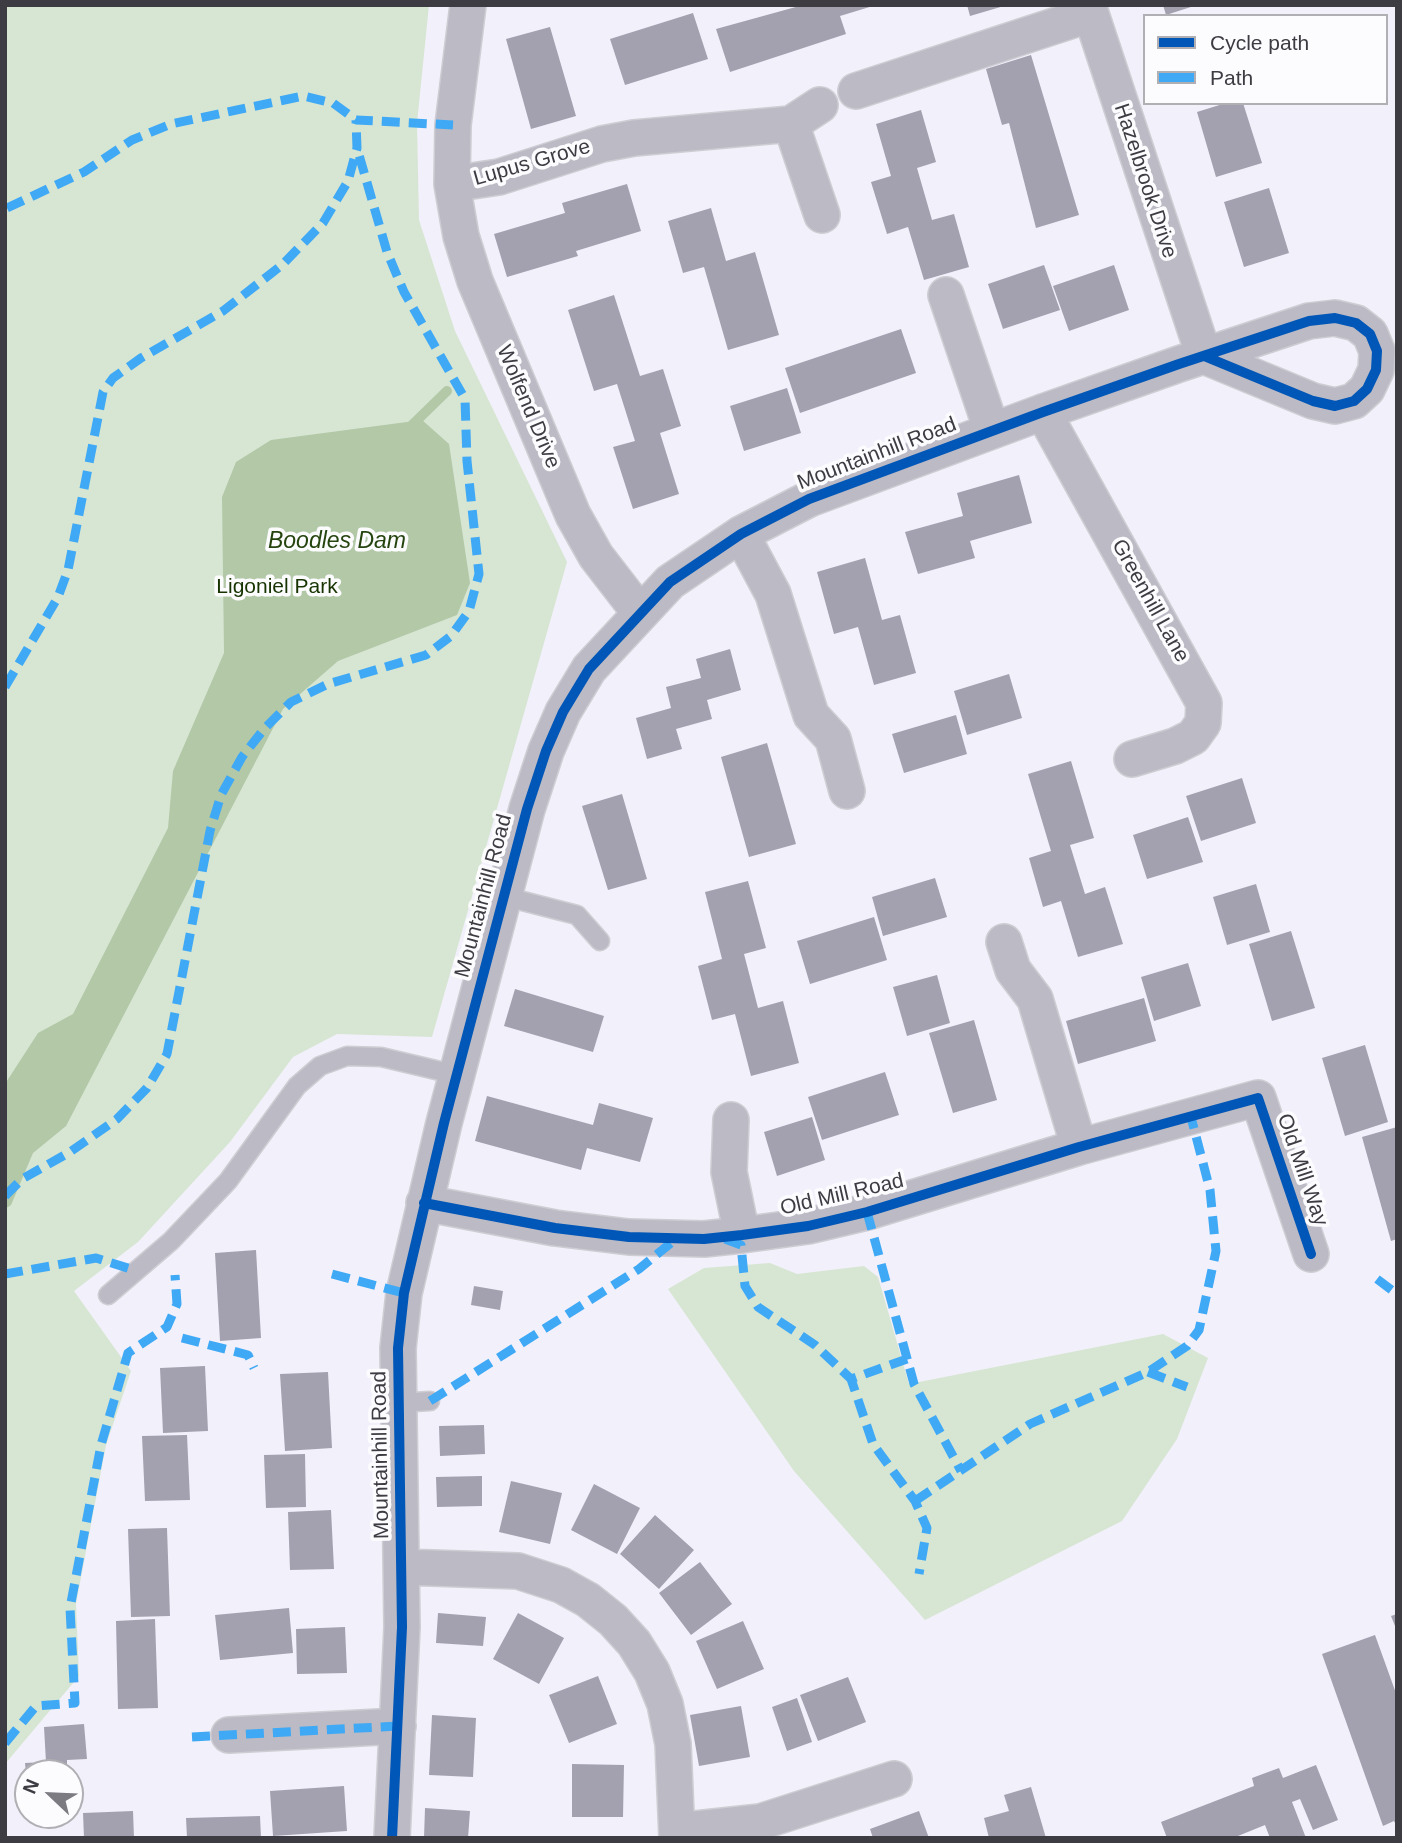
<!DOCTYPE html>
<style>
body{margin:0}
#map{position:relative;width:1402px;height:1843px;overflow:hidden;background:#f2f0fa;font-family:Helvetica,sans-serif}
canvas{display:block}
.frame{position:absolute;inset:0;border:7px solid #3d3c42;pointer-events:none}
.legend{position:absolute;left:1143px;top:14px;width:245px;height:91px;box-sizing:border-box;background:#fcfcff;border:2px solid #b0afb3;margin:0;padding:9px 12px;list-style:none;font-size:21px;color:#3d3c42}
.legend li{display:flex;align-items:center;gap:14px;height:35px}
.legend b{width:35px;border:2px solid #b0afb3}
.north{position:absolute;left:14px;top:1759px;width:70px;height:70px;box-sizing:border-box;background:#fcfcff;border:2px solid #b0afb3;border-radius:50%;rotate:293deg;font-size:19px;font-weight:700;line-height:28px;text-align:center;color:#3d3c42}
.north::after{content:'';display:block;margin:auto;width:24px;height:32px;background:#7c7b82;clip-path:polygon(50% 0,100% 100%,50% 72%,0 100%)}
</style>
<div id="map">
<canvas width="1402" height="1843"></canvas>
<div class="frame"></div>
<ul class="legend">
<li><b style="height:9px;background:#0057b8"></b>Cycle path</li>
<li><b style="height:9px;background:#3fa9f5"></b>Path</li>
</ul>
<div class="north">N</div>
</div>
<script>
const c = document.querySelector('canvas').getContext('2d');
c.lineJoin = 'round';
function fillPath(path, color) { c.fillStyle = color; c.fill(path, 'evenodd'); }
const poly = rows => new Path2D(rows.map(r => 'M' + r).join(''));
function strokePath(path, color, width, dash) { c.strokeStyle = color; c.lineWidth = width; c.lineCap = dash ? 'butt' : 'round'; c.setLineDash(dash || []); c.stroke(path); }
function write(font, color, halo, rows, align = 'center') {
  c.font = font + ' Helvetica,sans-serif'; c.lineWidth = 7; c.setLineDash([]); c.textBaseline = 'middle'; c.strokeStyle = halo; c.fillStyle = color; for (const [text, x, y, turn = 0] of rows) {
    c.save(); c.translate(x, y); c.rotate((+turn || 0) * Math.PI / 180); c.textAlign = isNaN(turn) ? turn : align; if (halo) c.strokeText(text, 0, 0); c.fillText(text, 0, 0); c.restore();
  }
}
fillPath(poly([
 [5,5,429,5,417,123,419,220,455,331,567,562,432,1037,337,1034,293,1057,230,1142,138,1242,74,1291,131,1371,106,1445,76,1604,79,1676,5,1764],
 [770,1263,797,1274,864,1266,878,1277,909,1384,1163,1334,1208,1358,1177,1439,1122,1521,925,1620,794,1471,668,1289,704,1268]
]), '#d7e6d3');
fillPath(poly([
 [422,420,449,444,470,583,457,615,338,661,283,709,66,1126,33,1153,11,1205,5,1209,5,1084,38,1033,73,1014,168,828,173,771,224,653,222,497,236,462,271,440]
]), '#b2c8a7');
strokePath(poly([
 [408,429,447,391]
]), '#b2c8a7', 10);
fillPath(poly([
 [803,5,873,6,840,16,846,34,730,72,716,29],
 [967,5,1004,5,1004,6,970,16],
 [1163,5,1194,5,1194,6,1166,15],
 [693,13,708,59,625,85,610,39],
 [550,27,576,116,531,129,506,39],
 [1031,55,1079,215,1036,228,1009,123,1002,125,986,69],
 [1226,103,1243,103,1262,163,1216,177,1197,112],
 [921,110,936,162,917,168,932,220,954,214,969,267,924,280,908,227,887,234,871,182,891,176,876,124],
 [627,184,641,231,576,251,578,256,507,277,494,234,565,213,562,203],
 [1269,188,1289,253,1244,267,1224,202],
 [711,208,726,261,755,252,779,335,728,350,704,267,683,273,668,221],
 [1044,265,1060,310,1003,329,988,284],
 [1114,265,1129,310,1069,331,1053,286],
 [614,295,640,376,663,369,681,426,660,433,679,494,633,509,613,447,635,441,617,384,594,391,568,310],
 [901,329,916,373,800,413,785,368],
 [787,388,801,433,744,451,730,406],
 [1019,475,1032,523,970,541,975,558,918,574,905,532,963,516,957,493],
 [865,558,882,620,900,615,916,673,874,685,858,627,834,634,817,572],
 [730,649,741,690,707,700,712,719,676,729,682,749,647,759,636,718,671,708,666,687,701,678,696,659],
 [1009,674,1022,718,967,735,954,691],
 [956,715,967,754,904,773,892,734],
 [767,743,796,844,749,857,721,757],
 [1071,761,1094,838,1070,845,1085,894,1105,887,1123,944,1078,957,1061,901,1043,907,1029,858,1051,851,1028,774],
 [1242,778,1256,823,1201,841,1186,796],
 [622,794,647,879,608,890,582,806],
 [1188,817,1203,862,1147,879,1133,835],
 [935,878,947,917,883,936,872,897],
 [748,881,766,948,744,954,758,1008,783,1001,799,1063,751,1076,735,1014,712,1020,698,966,722,959,705,892],
 [1256,884,1270,932,1227,945,1213,897],
 [874,917,887,960,810,984,797,941],
 [1291,931,1315,1008,1272,1021,1249,944],
 [1188,963,1201,1006,1154,1021,1141,977],
 [937,975,950,1023,907,1036,893,987],
 [515,989,604,1016,593,1052,504,1026],
 [1144,998,1156,1041,1078,1064,1066,1021],
 [974,1020,997,1100,953,1113,929,1033],
 [1365,1045,1388,1122,1345,1136,1322,1058],
 [885,1072,899,1115,822,1140,808,1097],
 [487,1096,593,1125,599,1103,653,1118,640,1162,587,1148,581,1170,475,1141],
 [812,1117,825,1160,777,1176,764,1132],
 [1397,1127,1397,1239,1391,1241,1362,1137],
 [256,1250,261,1338,220,1341,215,1253],
 [474,1286,503,1291,500,1310,471,1305],
 [205,1366,208,1431,163,1433,160,1368],
 [328,1372,332,1448,285,1451,280,1374],
 [484,1425,485,1454,440,1456,439,1426],
 [187,1435,190,1500,145,1501,142,1436],
 [305,1454,306,1507,266,1508,264,1455],
 [482,1476,482,1506,437,1507,436,1477],
 [511,1481,562,1493,550,1544,499,1532],
 [594,1484,640,1508,617,1554,571,1530],
 [331,1510,334,1569,290,1570,288,1512],
 [655,1515,694,1550,659,1589,620,1554],
 [167,1528,170,1616,131,1617,128,1529],
 [700,1562,732,1604,691,1635,659,1593],
 [289,1608,293,1653,220,1660,215,1615],
 [438,1613,486,1617,483,1646,436,1643],
 [518,1613,564,1638,539,1684,493,1659],
 [1397,1614,1397,1631,1391,1616],
 [155,1619,158,1708,118,1709,116,1621],
 [743,1621,764,1669,717,1689,696,1641],
 [345,1627,347,1673,297,1674,296,1629],
 [1375,1635,1397,1696,1397,1827,1394,1821,1383,1826,1322,1654],
 [598,1676,617,1724,569,1743,549,1695],
 [848,1677,866,1722,818,1741,800,1695],
 [797,1698,812,1742,787,1751,772,1707],
 [741,1706,750,1757,699,1766,690,1715],
 [432,1715,476,1718,473,1777,429,1775],
 [84,1724,87,1759,67,1760,67,1773,26,1773,25,1763,46,1762,44,1727],
 [572,1764,624,1765,623,1817,572,1817],
 [1316,1765,1338,1820,1313,1830,1300,1799,1292,1802,1306,1838,1270,1838,1265,1825,1233,1838,1167,1838,1161,1822,1254,1786,1252,1778,1279,1768,1283,1778],
 [344,1786,347,1831,273,1836,270,1791],
 [1031,1787,1046,1838,989,1838,984,1818,1009,1811,1004,1795],
 [425,1808,470,1811,468,1838,424,1838],
 [133,1811,134,1838,84,1838,83,1813],
 [919,1811,929,1838,873,1838,870,1829],
 [260,1816,261,1838,187,1838,186,1818]
]), '#a3a1af');
const lane = poly([
 [503,896,577,915,600,941],
 [108,1295,171,1241,228,1181,297,1086,320,1066,347,1056,381,1057,457,1075],
 [399,1403,430,1401]
]);
const street = poly([
 [468,5,453,125,452,184,499,177,602,144,634,138,791,124,820,105],
 [1088,5,1204,356],
 [856,91,1091,14],
 [791,124,822,215],
 [452,184,461,236,475,281,573,515,596,556,640,613],
 [946,295,992,431],
 [1043,412,1204,703,1203,723,1193,737,1175,746,1132,759],
 [741,534,773,594,811,715,833,739,847,791],
 [1004,942,1013,970,1035,999,1079,1147],
 [731,1120,729,1172,742,1235],
 [424,1203,555,1228,629,1237,704,1239,742,1235,808,1226,867,1212,1079,1147,1258,1098,1311,1254],
 [403,1567,518,1571,561,1585,588,1600,613,1620,634,1643,652,1672,665,1704,673,1744,677,1838],
 [229,1735,398,1726],
 [677,1831,760,1822,894,1779],
 [392,1838,402,1627,398,1348,404,1293,444,1123,527,809,546,751,563,712,589,669,670,582,741,534,809,499,1043,412,1179,364,1309,321,1335,318,1356,323,1370,334,1377,351,1376,370,1367,389,1354,401,1335,406,1313,401,1204,356]
]);
strokePath(lane, '#cfcdd4', 21);
strokePath(street, '#cfcdd4', 38);
strokePath(lane, '#bcbac4', 18);
strokePath(street, '#bcbac4', 35);
strokePath(poly([
 [7,208,84,172,132,140,171,124,303,96,333,103,356,120,453,125],
 [5,687,58,597,68,570,103,392,113,378,141,358,223,311,282,265,323,223,348,181,357,148,356,120],
 [5,1196,22,1179,70,1152,117,1119,147,1088,167,1054,210,831,221,795,242,757,264,729,291,702,328,684,426,655,451,636,469,611,479,574,467,461,465,399,404,292,387,252,357,148],
 [867,1212,914,1384,961,1471],
 [725,1239,741,1245,745,1286,758,1307,815,1345,851,1379],
 [5,1274,96,1258,134,1270],
 [332,1274,404,1293],
 [1377,1279,1397,1294],
 [182,1338,248,1355,254,1368],
 [907,1359,851,1379,873,1444,915,1501,927,1528,919,1574],
 [1148,1372,1187,1387],
 [430,1401,639,1269,677,1238],
 [915,1501,1030,1424,1148,1372,1187,1346,1199,1330,1216,1251,1210,1190,1191,1117],
 [192,1737,398,1726],
 [5,1743,36,1706,75,1703,70,1608,101,1445,128,1353,167,1327,177,1304,175,1275]
]), '#3fa9f5', 9, [18, 9]);
strokePath(poly([
 [424,1203,555,1228,629,1237,704,1239,742,1235,808,1226,867,1212,1079,1147,1258,1098,1311,1254],
 [392,1838,402,1627,398,1348,404,1293,444,1123,527,809,546,751,563,712,589,669,670,582,741,534,809,499,1043,412,1179,364,1309,321,1335,318,1356,323,1370,334,1377,351,1376,370,1367,389,1354,401,1335,406,1313,401,1204,356]
]), '#0057b8', 10);
write('21px', '#3d3c42', '#fcfcff', [
 ["Lupus Grove",532,163,-16],
 ["Hazelbrook Drive",1145,181,72],
 ["Wolfend Drive",528,407,67],
 ["Mountainhill Road",877,454,-21],
 ["Greenhill Lane",1150,601,61],
 ["Mountainhill Road",484,896,-75],
 ["Old Mill Way",1302,1170,71],
 ["Old Mill Road",842,1195,-13],
 ["Mountainhill Road",381,1455,-91]
]);
write('21px', '#173400', '#fcfcff', [
 ["Ligoniel Park",277,587]
]);
write('italic 23px', '#25440e', '#fcfcff', [
 ["Boodles Dam",337,542]
]);
</script>
